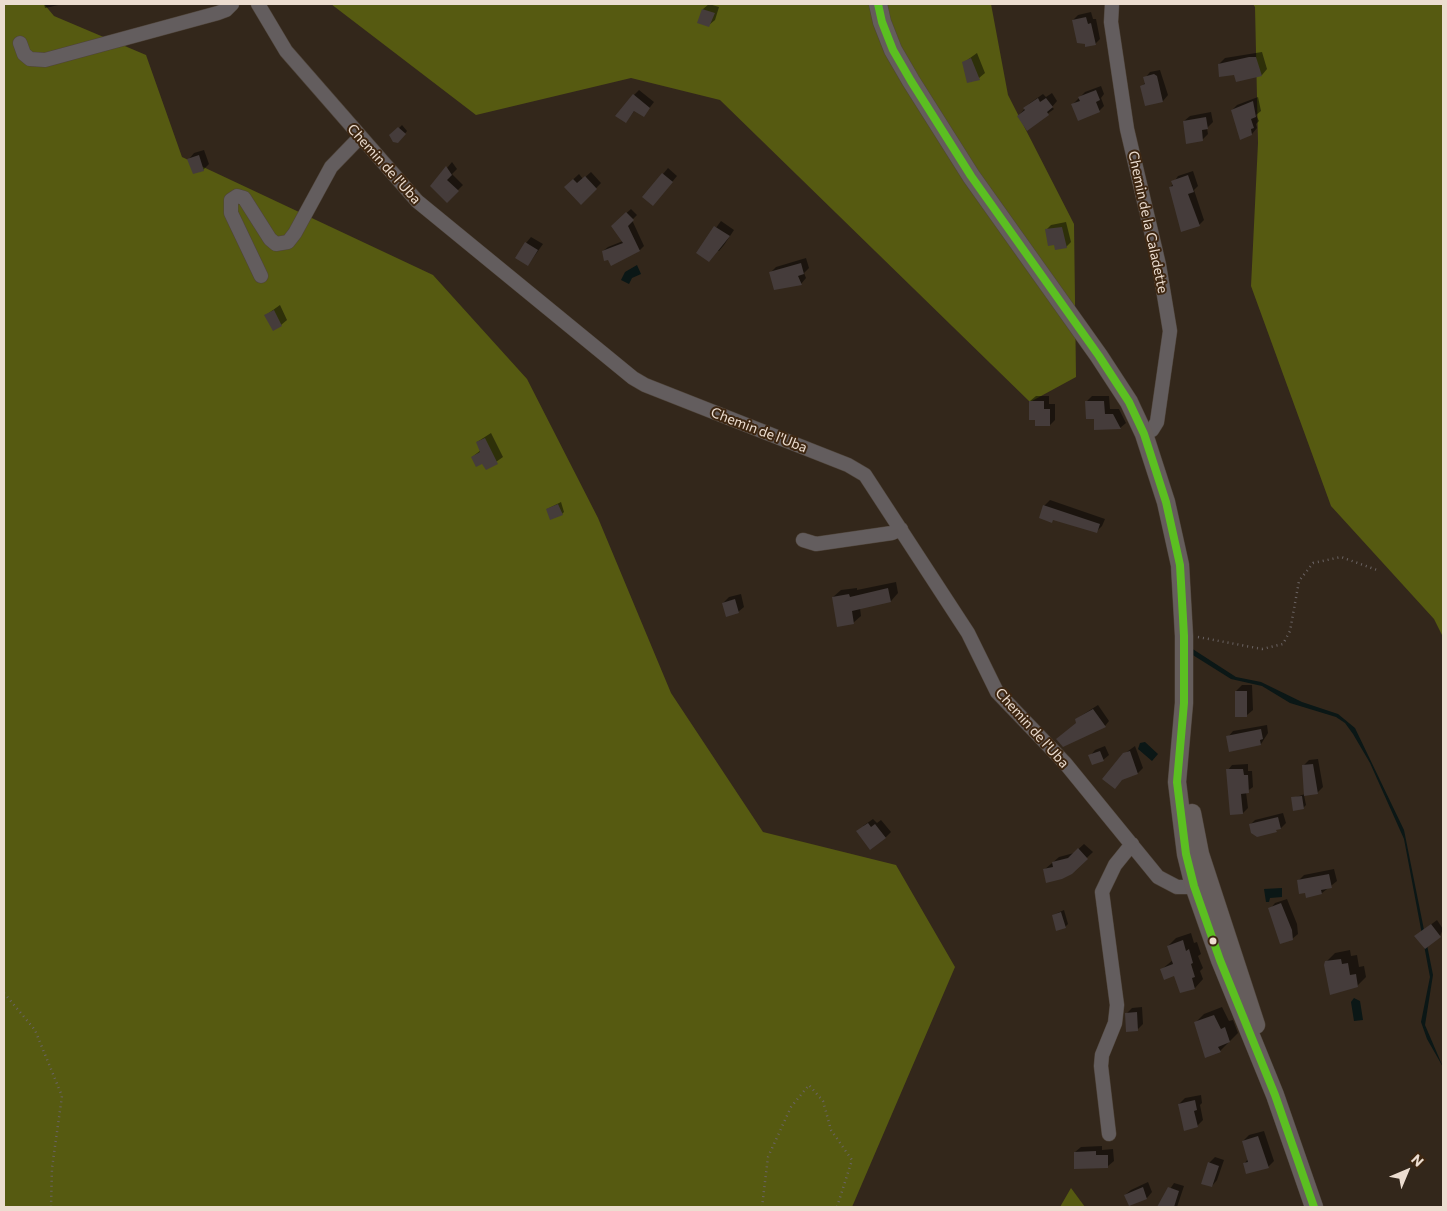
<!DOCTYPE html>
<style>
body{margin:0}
#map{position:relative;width:1447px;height:1211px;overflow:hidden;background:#33271b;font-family:Commissioner,sans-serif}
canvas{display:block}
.frame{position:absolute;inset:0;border:5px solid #ecddd0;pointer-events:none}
.north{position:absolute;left:1382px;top:1146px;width:50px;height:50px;-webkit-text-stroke:4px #3d2611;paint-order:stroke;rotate:45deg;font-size:14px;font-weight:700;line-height:20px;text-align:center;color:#ecddd0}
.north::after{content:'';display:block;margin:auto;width:18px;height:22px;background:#ecddd0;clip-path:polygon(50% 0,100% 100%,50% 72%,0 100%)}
</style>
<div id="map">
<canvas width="1447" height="1211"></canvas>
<div class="frame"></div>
<div class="north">N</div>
</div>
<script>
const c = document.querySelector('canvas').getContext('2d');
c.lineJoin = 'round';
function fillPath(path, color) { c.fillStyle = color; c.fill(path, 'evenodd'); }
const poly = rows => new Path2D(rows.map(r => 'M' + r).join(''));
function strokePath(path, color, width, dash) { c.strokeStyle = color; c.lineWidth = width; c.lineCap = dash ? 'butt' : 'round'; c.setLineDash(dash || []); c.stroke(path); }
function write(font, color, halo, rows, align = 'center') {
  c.font = font + ' Commissioner,sans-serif'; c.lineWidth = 4; c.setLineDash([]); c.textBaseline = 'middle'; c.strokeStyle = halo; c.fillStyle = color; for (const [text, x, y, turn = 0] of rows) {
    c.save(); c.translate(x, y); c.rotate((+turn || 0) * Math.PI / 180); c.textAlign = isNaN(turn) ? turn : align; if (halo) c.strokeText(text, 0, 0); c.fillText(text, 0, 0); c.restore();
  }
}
fillPath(poly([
 [4,4,44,4,54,16,146,55,182,157,433,275,527,379,598,518,671,693,763,832,896,865,955,967,852,1207,4,1207],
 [331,4,991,4,1008,95,1074,224,1076,377,1030,402,720,100,631,78,476,115],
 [1253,4,1443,4,1443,637,1434,619,1331,506,1251,286,1258,143,1255,7],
 [1071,1188,1085,1207,1060,1207]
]), '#565a11');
fillPath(poly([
 [637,265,641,274,632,278,629,284,621,280,625,272],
 [1188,646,1236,677,1261,682,1302,702,1338,714,1355,728,1404,830,1433,975,1425,1025,1443,1067,1427,1039,1421,1022,1430,977,1404,839,1370,763,1353,734,1345,723,1336,717,1290,703,1262,686,1231,679,1188,652],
 [1145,742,1158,754,1152,761,1138,749,1140,743],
 [1282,888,1282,897,1270,898,1269,902,1266,902,1264,889],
 [1354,998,1360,1001,1363,1020,1354,1021,1351,1002]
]), '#0b1716');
fillPath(poly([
 [44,4,63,4,45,8],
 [709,4,719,7,715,20,709,25,699,22,703,9],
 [1091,12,1093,19,1096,19,1100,39,1095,44,1086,43,1073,20,1078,15],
 [1262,52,1267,69,1262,75,1237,81,1235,73,1219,64,1225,58],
 [977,53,985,73,979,78,963,63],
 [1160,70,1168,95,1163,101,1146,104,1141,87,1146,82,1145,78,1150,72],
 [1101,86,1104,94,1101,98,1104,106,1099,111,1073,104,1085,92],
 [639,90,654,102,644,115,635,110,626,122,634,95],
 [1052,93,1057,101,1052,107,1054,109,1027,129,1018,116,1030,103,1043,94,1046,97],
 [1258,97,1261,111,1256,115,1259,121,1256,124,1257,128,1252,134,1232,110,1237,105],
 [1211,112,1213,122,1207,128,1208,134,1203,139,1187,143,1184,121,1190,116],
 [402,125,407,131,401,139,391,136],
 [204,150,209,164,203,170,189,159,194,153],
 [452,162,457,169,452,174,463,185,447,201,432,186],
 [668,168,677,176,658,199,644,197],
 [1193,171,1198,186,1194,190,1204,220,1199,225,1170,188,1178,176],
 [591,172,601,183,581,204,565,187,579,174,583,179],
 [631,209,637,215,632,220,644,246,640,250,603,251,608,247,623,241,612,226],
 [721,221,734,230,724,245,719,251,698,252],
 [1066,222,1071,242,1066,247,1047,229,1051,225],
 [531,237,543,244,528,265,526,243],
 [806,258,809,268,804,273,806,278,801,284,770,273,776,267],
 [280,305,287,320,281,325,266,315],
 [1036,396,1049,396,1049,404,1055,404,1055,420,1050,425,1030,401],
 [1092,396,1109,396,1110,409,1119,409,1126,423,1120,428,1096,417,1086,402],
 [491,433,503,457,486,469,483,462,472,457,481,450,477,442],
 [1050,500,1105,519,1102,526,1096,532,1054,519,1044,506],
 [561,502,564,512,562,514,547,509],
 [896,582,898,593,891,601,860,608,861,616,853,623,833,597,841,590,857,588,857,590],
 [741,594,744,607,738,612,723,603,729,597],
 [1242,685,1252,685,1253,710,1247,715,1236,691],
 [1098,705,1109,721,1105,726,1063,746,1077,722,1076,719],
 [1267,725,1268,733,1261,744,1230,750,1228,737,1233,731],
 [1105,746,1109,755,1103,760,1090,756,1095,750],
 [1135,746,1143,768,1138,773,1123,779,1124,754],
 [1318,759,1323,787,1317,793,1304,795,1306,805,1303,808,1293,798,1305,794,1303,766,1309,760],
 [1248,764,1248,771,1252,771,1253,787,1246,792,1248,808,1243,813,1228,770,1232,765],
 [1283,813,1286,823,1281,828,1251,824,1255,820],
 [873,819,877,823,881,820,891,832,885,838,863,826],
 [1084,844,1093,852,1071,873,1044,870,1059,857,1074,853],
 [1334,869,1337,881,1322,893,1306,892,1298,881,1304,875],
 [1287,899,1297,924,1298,934,1292,939,1270,909,1275,903],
 [1064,910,1068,924,1065,927,1053,915],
 [1437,920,1443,929,1440,936,1421,932],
 [1191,933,1194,943,1197,942,1201,954,1198,956,1203,968,1200,971,1203,979,1195,988,1181,992,1175,974,1162,969,1173,960,1168,946,1176,938],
 [1350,950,1351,956,1357,955,1359,967,1364,966,1366,977,1357,986,1331,994,1326,962,1335,953],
 [1142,1007,1143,1024,1138,1029,1126,1014,1132,1008],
 [1222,1007,1229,1021,1233,1020,1238,1033,1220,1051,1196,1022,1204,1014],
 [1201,1095,1202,1103,1200,1105,1203,1120,1197,1126,1179,1104,1185,1098],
 [1264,1131,1274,1161,1268,1167,1244,1164,1248,1159,1243,1141,1249,1135],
 [1102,1146,1102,1150,1113,1149,1114,1161,1108,1166,1075,1152,1081,1147],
 [1215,1157,1224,1160,1217,1180,1212,1186,1209,1163],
 [1148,1182,1152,1192,1147,1198,1129,1205,1125,1195,1131,1190],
 [1174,1183,1184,1186,1177,1207,1158,1207]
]), '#0007');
fillPath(poly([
 [702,9,715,13,709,27,697,23],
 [1086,17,1088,24,1091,23,1096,45,1085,47,1085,44,1077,43,1072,20],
 [1249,57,1256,57,1262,76,1236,82,1234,75,1219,77,1218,64],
 [971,58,980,80,967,83,962,62],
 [1154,74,1157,76,1163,102,1145,106,1140,86,1145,84,1143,77],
 [1096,90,1100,100,1096,102,1100,112,1078,121,1071,104,1080,101,1078,97],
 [633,94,650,108,644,117,634,111,626,123,615,116],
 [1038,98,1040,102,1046,98,1053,107,1047,112,1049,115,1027,131,1017,116,1025,110,1023,108],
 [1253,101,1256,117,1251,119,1254,128,1251,129,1252,135,1240,140,1231,110],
 [1206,117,1208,129,1202,130,1203,141,1186,144,1183,121],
 [398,127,406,134,398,143,393,142,389,135],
 [199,155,204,171,193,174,187,159],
 [446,166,452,175,447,180,459,191,447,203,430,186],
 [662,173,673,182,653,206,642,197],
 [1188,175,1194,192,1188,194,1200,226,1181,232,1169,187,1173,186,1171,181],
 [585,176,597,189,581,205,564,187,573,179,577,183],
 [626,212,634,220,628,226,640,251,611,266,608,260,604,261,602,251,623,243,611,226],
 [714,226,730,236,709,262,696,253],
 [1062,227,1067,248,1055,250,1054,245,1048,246,1045,229],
 [525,242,538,250,528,266,515,258],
 [801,263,804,274,798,276,802,285,774,290,769,272],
 [274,310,282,326,273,331,264,315],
 [1029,401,1044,401,1044,409,1050,409,1050,426,1035,426,1035,420,1029,420],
 [1085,401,1104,401,1105,414,1113,414,1121,429,1094,430,1094,419,1086,419],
 [485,438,498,464,486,470,482,464,476,467,471,457,480,452,476,442],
 [558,504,563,515,550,520,546,509],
 [1043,505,1100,524,1097,533,1053,520,1052,523,1039,518],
 [888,588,891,602,852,611,854,624,837,627,832,597,849,594,850,597],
 [735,599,739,613,726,617,722,603],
 [1235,691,1247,691,1247,717,1235,717],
 [1093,709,1106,727,1063,747,1056,739,1076,723,1075,719],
 [1261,729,1263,739,1260,740,1261,745,1229,752,1226,736],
 [1100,751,1104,761,1092,765,1088,755],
 [1130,751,1138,774,1122,780,1115,789,1102,779,1123,753],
 [1313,764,1318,794,1304,796,1302,765],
 [1226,769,1243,769,1244,775,1248,775,1249,793,1241,794,1243,814,1230,815],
 [1302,796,1304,809,1293,811,1291,797],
 [1278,817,1281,829,1276,830,1277,832,1257,837,1251,833,1249,824],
 [868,823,871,827,875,824,886,838,870,850,856,831],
 [1078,848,1088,859,1072,874,1062,879,1046,883,1043,869,1053,867,1052,862,1068,858],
 [1329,874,1332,888,1321,890,1322,894,1306,898,1305,893,1299,894,1297,880],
 [1281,903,1292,930,1293,940,1280,944,1268,908],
 [1061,912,1066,928,1056,931,1052,915],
 [1431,924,1441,937,1425,949,1414,936],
 [1183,940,1186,951,1189,949,1193,963,1191,964,1195,977,1192,978,1195,989,1180,993,1174,976,1164,980,1160,969,1173,964,1167,946],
 [1341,959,1342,964,1348,963,1350,975,1356,974,1358,987,1330,995,1324,965,1325,961],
 [1137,1012,1138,1031,1126,1032,1125,1013],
 [1214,1015,1221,1029,1225,1027,1230,1042,1218,1047,1221,1052,1205,1058,1194,1022],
 [1195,1100,1197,1110,1194,1111,1198,1127,1184,1131,1178,1104],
 [1258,1136,1269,1168,1246,1174,1243,1163,1248,1162,1242,1141],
 [1096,1151,1096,1155,1108,1155,1108,1168,1074,1169,1074,1152],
 [1208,1162,1219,1166,1212,1187,1201,1184],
 [1143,1187,1147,1199,1129,1206,1124,1195],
 [1168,1187,1179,1191,1174,1207,1157,1207]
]), '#453c3b');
const minor = poly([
 [258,4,286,51,417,201,633,378,645,385,848,465,865,475,968,633,997,692,1065,763,1158,877,1177,887,1191,887,1203,883],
 [1112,4,1111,22,1127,129,1159,265,1170,331,1157,422,1152,430,1144,434],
 [20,43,24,54,30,59,45,60,218,13,226,10,232,4],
 [261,276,231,213,231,200,237,196,244,198,270,239,276,244,288,242,295,233,331,167,360,137],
 [803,540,816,544,892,533,901,529],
 [1109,1134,1101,1066,1102,1055,1115,1023,1117,1005,1102,892,1115,865,1132,844]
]);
const major = poly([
 [878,4,882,22,893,50,911,81,971,176,1099,356,1129,402,1144,434,1166,502,1180,565,1184,636,1184,703,1177,782,1186,854,1194,886,1220,960,1275,1095,1314,1207],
 [1192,813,1200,854,1256,1025]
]);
strokePath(minor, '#4f443a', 15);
strokePath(major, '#4f443a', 19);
strokePath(poly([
 [1198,637,1262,649,1283,644,1290,631,1299,581,1313,563,1341,557,1377,570],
 [4,993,35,1030,62,1096,52,1168,51,1207],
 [762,1207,768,1157,791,1107,809,1085,823,1101,831,1130,852,1160,837,1207]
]), '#6a6363', 2.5, [1, 4]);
strokePath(minor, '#635d5e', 14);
strokePath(major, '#655d5c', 18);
strokePath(poly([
 [878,4,882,22,893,50,911,81,971,176,1099,356,1129,402,1144,434,1166,502,1180,565,1184,636,1184,703,1177,782,1186,854,1194,886,1220,960,1275,1095,1314,1207]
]), '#5bbf21', 8);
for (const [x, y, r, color] of [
 [1213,941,4.5,"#ecddd0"]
]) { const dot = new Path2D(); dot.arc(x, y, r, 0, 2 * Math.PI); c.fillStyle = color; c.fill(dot); strokePath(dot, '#3d2611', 2); }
write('14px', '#ecddd0', '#3d2611', [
 ["Chemin de l'Uba",384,164,48],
 ["Chemin de la Caladette",1148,222,78],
 ["Chemin de l'Uba",759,430,21],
 ["Chemin de l'Uba",1032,728,48]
]);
</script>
